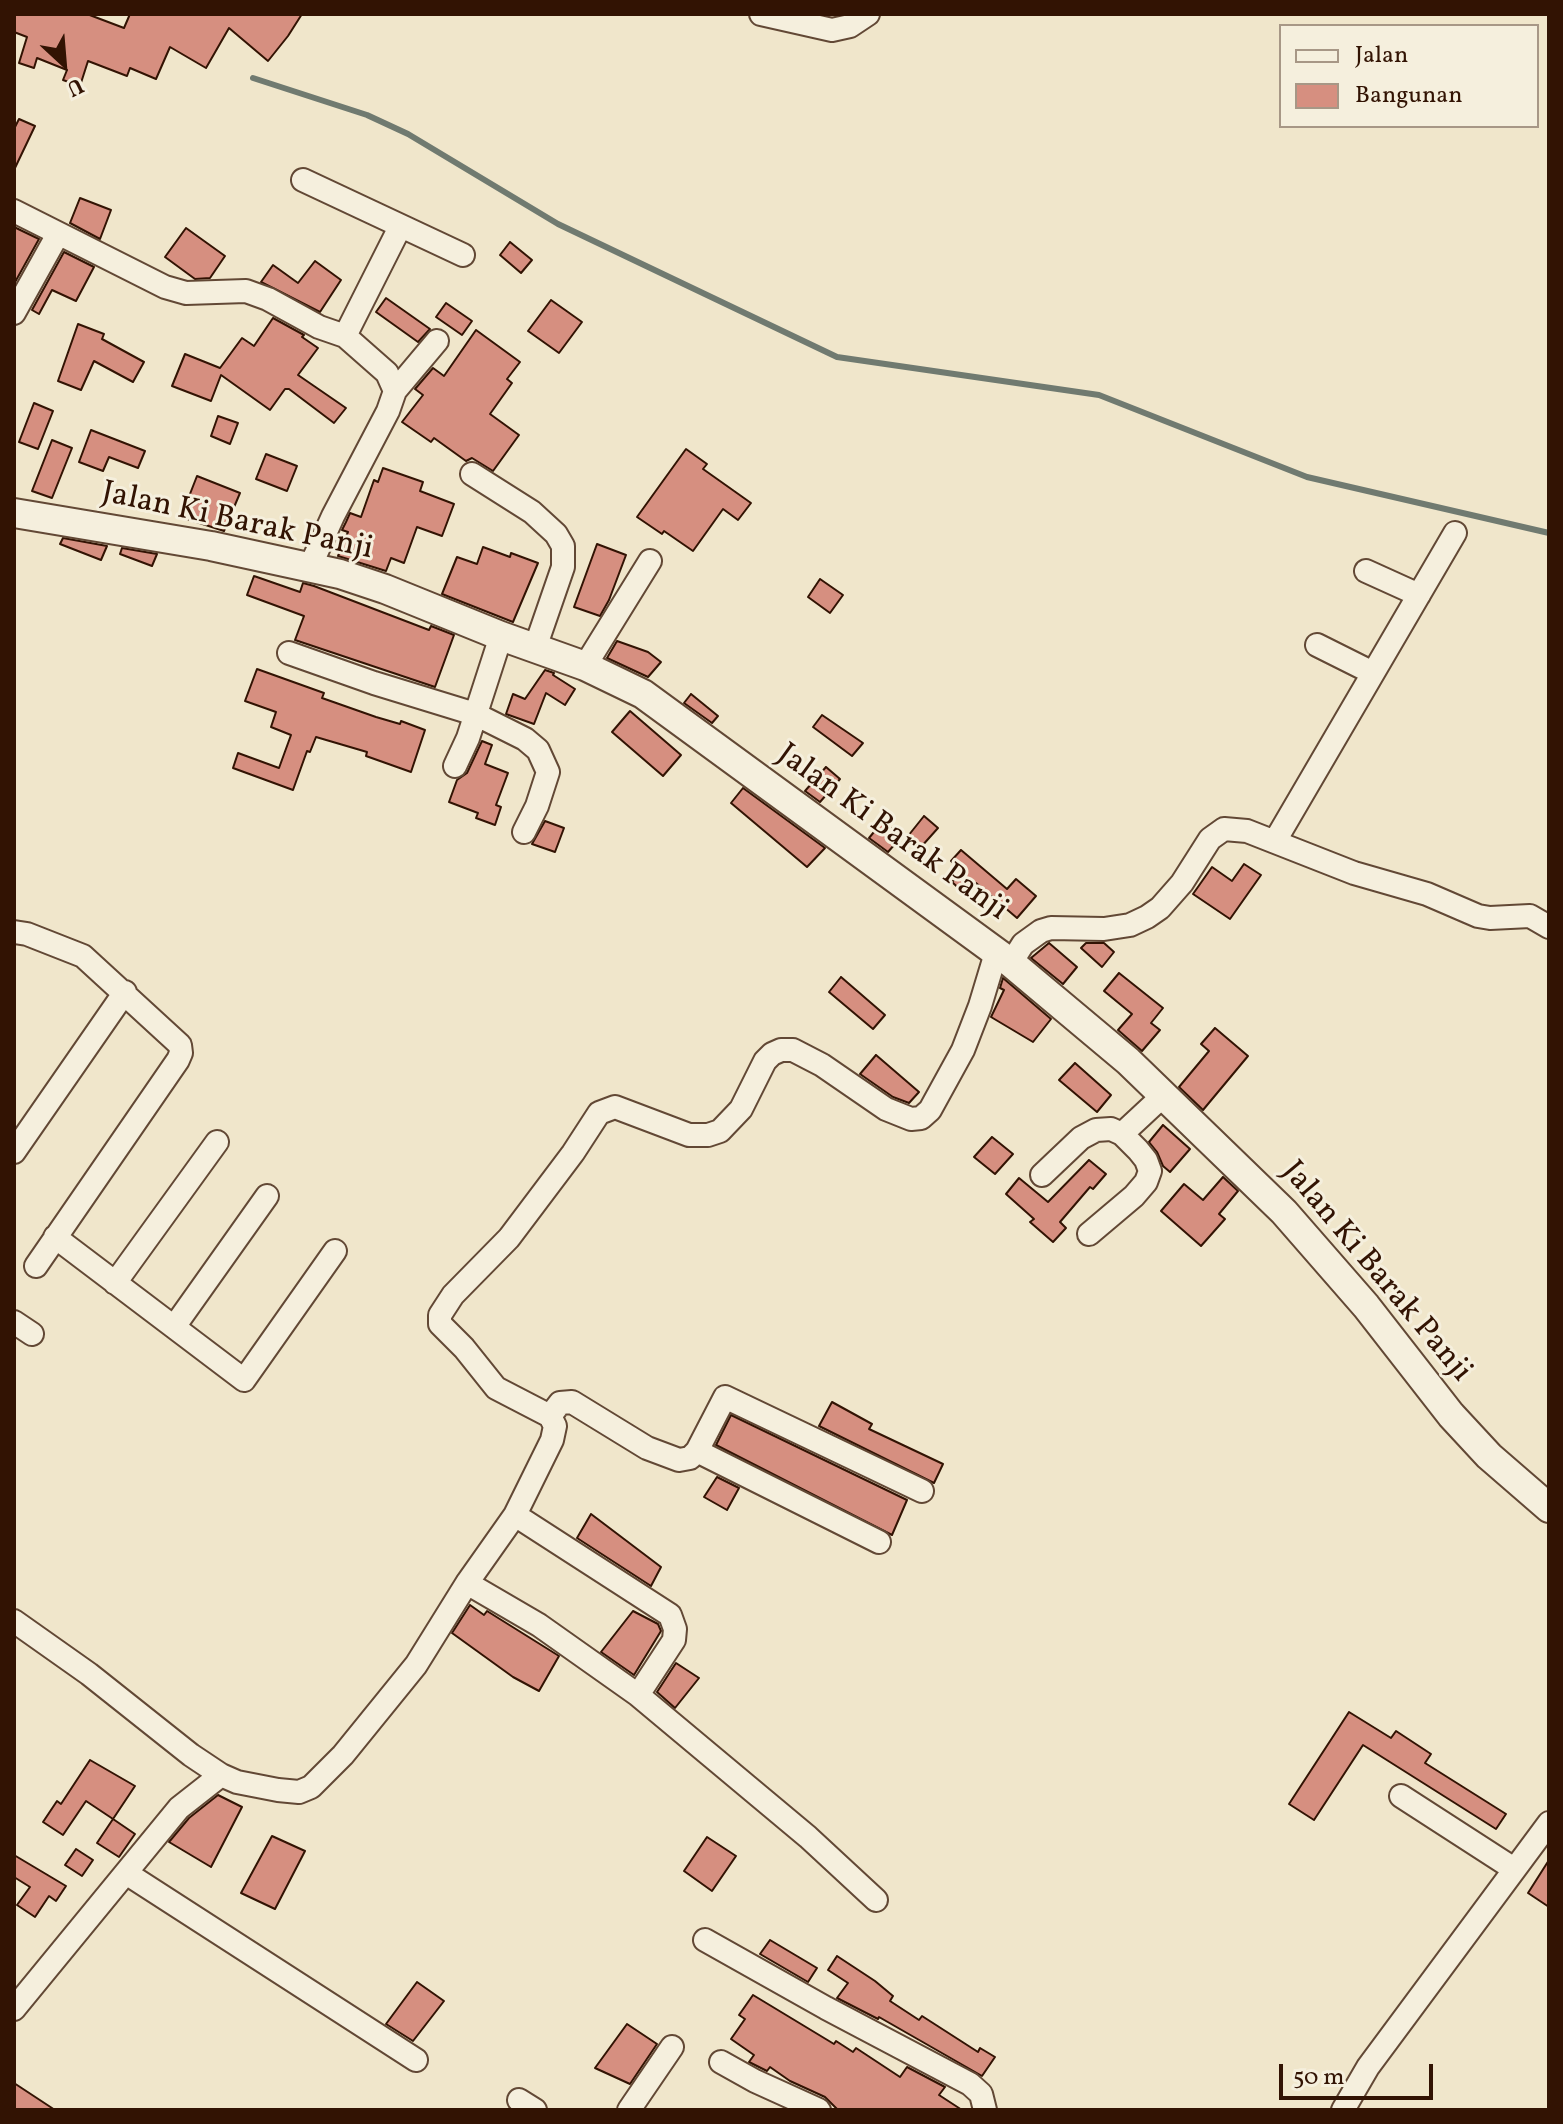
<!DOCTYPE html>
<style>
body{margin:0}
#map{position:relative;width:1563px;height:2124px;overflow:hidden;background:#f0e6cb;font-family:Vollkorn,serif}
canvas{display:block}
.frame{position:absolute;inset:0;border:16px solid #321303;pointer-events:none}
.legend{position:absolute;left:1279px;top:24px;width:260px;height:104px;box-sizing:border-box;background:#f5efdd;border:2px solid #a79786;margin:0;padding:10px 14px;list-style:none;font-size:24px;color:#321303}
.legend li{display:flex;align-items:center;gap:16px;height:40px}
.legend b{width:40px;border:2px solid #a79786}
.north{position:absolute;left:24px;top:24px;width:80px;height:80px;-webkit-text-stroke:6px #f5efdd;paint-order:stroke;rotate:154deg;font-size:22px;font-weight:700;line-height:32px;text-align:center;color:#321303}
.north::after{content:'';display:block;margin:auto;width:28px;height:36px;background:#321303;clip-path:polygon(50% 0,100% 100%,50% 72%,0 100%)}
.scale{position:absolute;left:1279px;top:2064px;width:154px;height:36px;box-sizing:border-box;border:4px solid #321303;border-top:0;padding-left:10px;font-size:24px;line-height:28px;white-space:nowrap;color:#321303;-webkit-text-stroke:6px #f5efdd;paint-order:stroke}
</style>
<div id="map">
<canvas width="1563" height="2124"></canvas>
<div class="frame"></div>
<ul class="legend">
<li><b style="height:10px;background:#f5efdd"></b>Jalan</li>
<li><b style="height:22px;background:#d68f80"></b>Bangunan</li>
</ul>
<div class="north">U</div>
<div class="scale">50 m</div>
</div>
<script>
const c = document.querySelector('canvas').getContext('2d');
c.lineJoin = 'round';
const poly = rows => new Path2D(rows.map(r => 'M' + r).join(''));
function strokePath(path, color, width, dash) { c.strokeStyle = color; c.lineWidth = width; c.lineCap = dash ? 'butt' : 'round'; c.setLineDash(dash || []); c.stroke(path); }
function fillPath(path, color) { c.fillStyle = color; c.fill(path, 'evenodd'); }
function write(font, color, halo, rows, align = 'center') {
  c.font = font + ' Vollkorn,serif'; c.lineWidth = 6; c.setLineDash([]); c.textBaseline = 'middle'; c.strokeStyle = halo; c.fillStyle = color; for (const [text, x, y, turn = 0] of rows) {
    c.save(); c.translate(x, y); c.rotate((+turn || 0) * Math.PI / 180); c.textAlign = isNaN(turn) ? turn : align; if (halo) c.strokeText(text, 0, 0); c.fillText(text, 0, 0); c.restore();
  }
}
strokePath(poly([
 [253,78,367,115,408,134,558,224,837,357,1099,395,1307,477,1549,533]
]), '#707a70', 6);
const building = poly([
 [14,14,87,14,124,28,130,14,302,14,288,36,268,61,229,28,206,68,170,47,156,79,130,68,127,76,88,61,80,86,63,80,67,70,37,58,34,68,19,63,27,37,14,32,14,14],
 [19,119,35,126,14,170,14,129,19,119],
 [80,198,111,210,100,239,70,223,80,198],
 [14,227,39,239,14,284,14,227],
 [186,228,225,256,210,278,195,279,165,257,186,228],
 [510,242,532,260,521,273,500,255,510,242],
 [64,252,94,267,76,301,52,290,39,314,32,310,64,252],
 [315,261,341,280,320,312,261,282,273,265,298,283,315,261],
 [386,298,430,329,418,342,376,312,386,298],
 [551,300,582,322,559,353,528,331,551,300],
 [446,303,472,321,462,335,436,317,446,303],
 [273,318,304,335,302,337,318,348,298,375,346,408,334,423,289,389,285,389,270,410,221,375,211,401,172,386,185,354,220,368,242,338,254,346,273,318],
 [78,324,104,334,102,339,144,362,133,382,94,361,81,390,58,381,78,324],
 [476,330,520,362,507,379,512,383,490,414,519,435,493,471,472,458,466,461,434,438,431,442,402,422,423,395,415,389,433,368,444,376,476,330],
 [34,403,53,411,38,449,19,442,34,403],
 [218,416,238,423,230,444,211,436,218,416],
 [91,430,145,451,138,468,109,457,103,471,79,462,91,430],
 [52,440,72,448,52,498,32,491,52,440],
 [686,449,707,464,703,469,751,503,738,520,723,509,693,551,664,531,662,534,637,517,686,449],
 [266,454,297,466,287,491,256,479,266,454],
 [383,468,423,482,420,491,454,504,442,536,417,527,404,563,391,558,386,571,338,556,348,532,342,530,346,522,350,513,361,517,374,480,378,482,383,468],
 [197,476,240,493,224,531,181,517,197,476],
 [63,538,107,546,101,560,60,544,63,538],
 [597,544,626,555,609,600,600,616,574,607,597,544],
 [483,547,510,557,511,553,538,563,513,622,442,594,457,557,477,564,483,547],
 [122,548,157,554,152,566,120,554,122,548],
 [254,576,300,592,303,583,314,586,429,630,431,626,454,635,435,687,295,640,304,616,247,595,254,576],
 [820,579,843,595,830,613,808,597,820,579],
 [617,641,648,652,661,662,648,677,607,658,617,641],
 [257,669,324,693,322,698,376,717,400,724,401,721,425,730,411,772,366,756,367,752,316,737,310,752,307,751,293,790,233,768,238,753,279,768,291,735,271,727,276,712,245,701,257,669],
 [545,670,554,673,553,675,575,689,565,705,546,693,534,724,506,714,513,694,525,699,545,670],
 [691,694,718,716,712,723,684,703,691,694],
 [630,711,681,755,663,776,612,732,630,711],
 [822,715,863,743,852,756,813,727,822,715],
 [482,741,492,745,485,764,508,773,496,805,501,807,495,825,476,818,478,813,449,802,457,780,467,773,482,741],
 [826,767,840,779,820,802,805,791,826,767],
 [743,788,825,848,807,867,731,803,743,788],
 [924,816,938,828,921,847,908,836,924,816],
 [545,821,564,828,555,852,532,844,545,821],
 [883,821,901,837,888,852,869,838,883,821],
 [961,850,1007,889,1016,879,1036,896,1017,918,976,883,966,895,952,882,962,871,951,861,961,850],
 [1244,864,1261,875,1230,919,1193,894,1212,867,1232,881,1244,864],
 [1049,943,1077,967,1063,984,1031,958,1049,943],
 [1086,943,1104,943,1114,952,1102,967,1081,948,1086,943],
 [1119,973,1163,1008,1151,1023,1160,1030,1142,1051,1118,1030,1132,1014,1104,991,1119,973],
 [841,977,885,1015,873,1029,829,992,841,977],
 [1003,978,1051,1019,1033,1042,991,1017,1004,990,1000,988,1003,978],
 [1215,1028,1248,1056,1203,1110,1179,1087,1209,1051,1201,1044,1215,1028],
 [876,1055,919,1092,909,1103,893,1097,860,1074,876,1055],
 [1075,1063,1111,1095,1097,1112,1059,1080,1075,1063],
 [1163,1125,1190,1149,1170,1172,1163,1166,1157,1152,1149,1142,1163,1125],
 [992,1137,1013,1154,995,1174,974,1157,992,1137],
 [1089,1160,1106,1174,1093,1189,1090,1187,1060,1222,1066,1228,1053,1242,1030,1222,1034,1219,1006,1194,1019,1178,1048,1202,1089,1160],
 [1223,1177,1238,1191,1219,1214,1225,1219,1201,1246,1161,1211,1184,1184,1203,1200,1223,1177],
 [832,1402,872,1424,869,1429,943,1464,934,1483,819,1426,832,1402],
 [731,1415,907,1500,892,1535,716,1445,731,1415],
 [717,1477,739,1488,727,1510,704,1497,717,1477],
 [591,1514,661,1567,651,1586,577,1538,591,1514],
 [470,1605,484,1615,487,1611,559,1656,539,1691,513,1677,452,1633,470,1605],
 [633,1611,658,1624,661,1631,634,1675,601,1652,633,1611],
 [676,1663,699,1678,675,1708,657,1692,676,1663],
 [1349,1712,1391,1738,1396,1731,1431,1754,1425,1763,1506,1814,1496,1829,1363,1745,1314,1820,1289,1804,1349,1712],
 [90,1760,135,1786,113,1819,86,1801,63,1835,43,1822,57,1801,61,1804,90,1760],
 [218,1795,242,1807,211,1867,169,1842,189,1818,218,1795],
 [113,1819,135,1834,119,1857,97,1843,113,1819],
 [272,1836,305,1851,275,1909,241,1893,272,1836],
 [707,1837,736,1856,712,1891,684,1871,707,1837],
 [76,1849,93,1860,82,1876,65,1865,76,1849],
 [14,1855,66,1886,56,1901,49,1896,35,1917,17,1905,30,1887,14,1877,14,1855],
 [1549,1860,1549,1907,1528,1893,1549,1860],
 [770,1940,817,1968,808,1982,760,1954,770,1940],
 [837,1956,875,1981,893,1996,890,2001,919,2020,922,2016,978,2052,980,2048,995,2057,982,2076,879,2017,878,2019,837,1998,848,1983,828,1970,837,1956],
 [417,1982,444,2001,413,2041,386,2024,417,1982],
 [753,1995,834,2044,836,2041,853,2052,856,2048,900,2077,907,2067,945,2087,939,2095,962,2110,838,2110,825,2097,790,2081,770,2067,767,2071,749,2062,754,2055,731,2039,745,2019,739,2015,753,1995],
 [627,2024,657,2044,630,2084,595,2068,627,2024],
 [14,2083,55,2110,14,2110,14,2083]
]);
fillPath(building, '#d68f80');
strokePath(building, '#321303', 2);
const minor = poly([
 [761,14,832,30,850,26,868,14],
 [303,180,463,255],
 [14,211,165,287,186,293,246,291,268,299,319,327,345,336,387,373,395,391,388,411,333,516,310,567],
 [14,313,58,234],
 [345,336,400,227],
 [395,391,437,341],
 [472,474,532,512,556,534,563,546,563,567,535,648],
 [1366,571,1419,595],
 [1317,645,1373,673],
 [289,653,374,683,475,714,525,739,538,750,548,772,537,806,524,832],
 [585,666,650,561],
 [455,766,468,738,501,636],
 [1275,841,1455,533],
 [14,932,27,934,83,956,180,1045,181,1053,178,1060,36,1266],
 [1011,963,1023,944,1041,931,1051,928,1104,929,1130,925,1147,917,1160,908,1182,883,1210,839,1224,829,1247,831,1354,873,1427,894,1478,916,1490,918,1530,916,1549,927],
 [1122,1134,1165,1094],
 [14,1152,125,992],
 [1042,1175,1081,1138,1096,1130,1111,1129,1122,1134,1138,1150,1146,1160,1150,1171,1146,1182,1134,1196,1089,1234],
 [55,1237,244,1380,335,1251],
 [115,1283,217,1142],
 [14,1322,32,1334],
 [174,1327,267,1196],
 [550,1416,560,1403,572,1402,647,1448,679,1460,690,1458,697,1451,725,1397,922,1491],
 [697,1451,879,1542],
 [515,1515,670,1615,675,1629,674,1640,638,1695],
 [467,1583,539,1625,638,1695,808,1837,876,1900],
 [14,1621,89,1674,191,1755,221,1775,237,1782,278,1790,299,1792,311,1787,343,1755,416,1665,467,1583,515,1515,552,1440,555,1426,550,1416,496,1388,464,1348,440,1324,440,1315,453,1295,509,1238,573,1153,599,1113,615,1107,689,1135,708,1135,720,1131,741,1109,765,1061,772,1054,781,1050,793,1050,822,1065,886,1109,911,1119,921,1118,930,1110,963,1050,980,1006,996,953],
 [1401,1796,1514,1869],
 [126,1873,416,2060],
 [705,1940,826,2008,970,2084,981,2094,985,2110],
 [14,2009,179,1808,221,1775],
 [721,2062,755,2081,819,2110],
 [519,2100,535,2110],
 [629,2110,672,2047],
 [1343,2110,1368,2067,1549,1823]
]);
const tertiary = poly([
 [14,513,211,546,340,574,385,589,501,636,585,666,643,694,1011,963,1128,1061,1284,1212,1366,1306,1451,1415,1489,1456,1549,1508]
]);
strokePath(minor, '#624835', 26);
strokePath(tertiary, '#624835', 32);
strokePath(minor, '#f5efdd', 22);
strokePath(tertiary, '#f5efdd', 28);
write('32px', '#321303', '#f5efdd', [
 ["Jalan Ki Barak Panji",237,523,12],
 ["Jalan Ki Barak Panji",891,834,36],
 ["Jalan Ki Barak Panji",1375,1273,50]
]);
</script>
